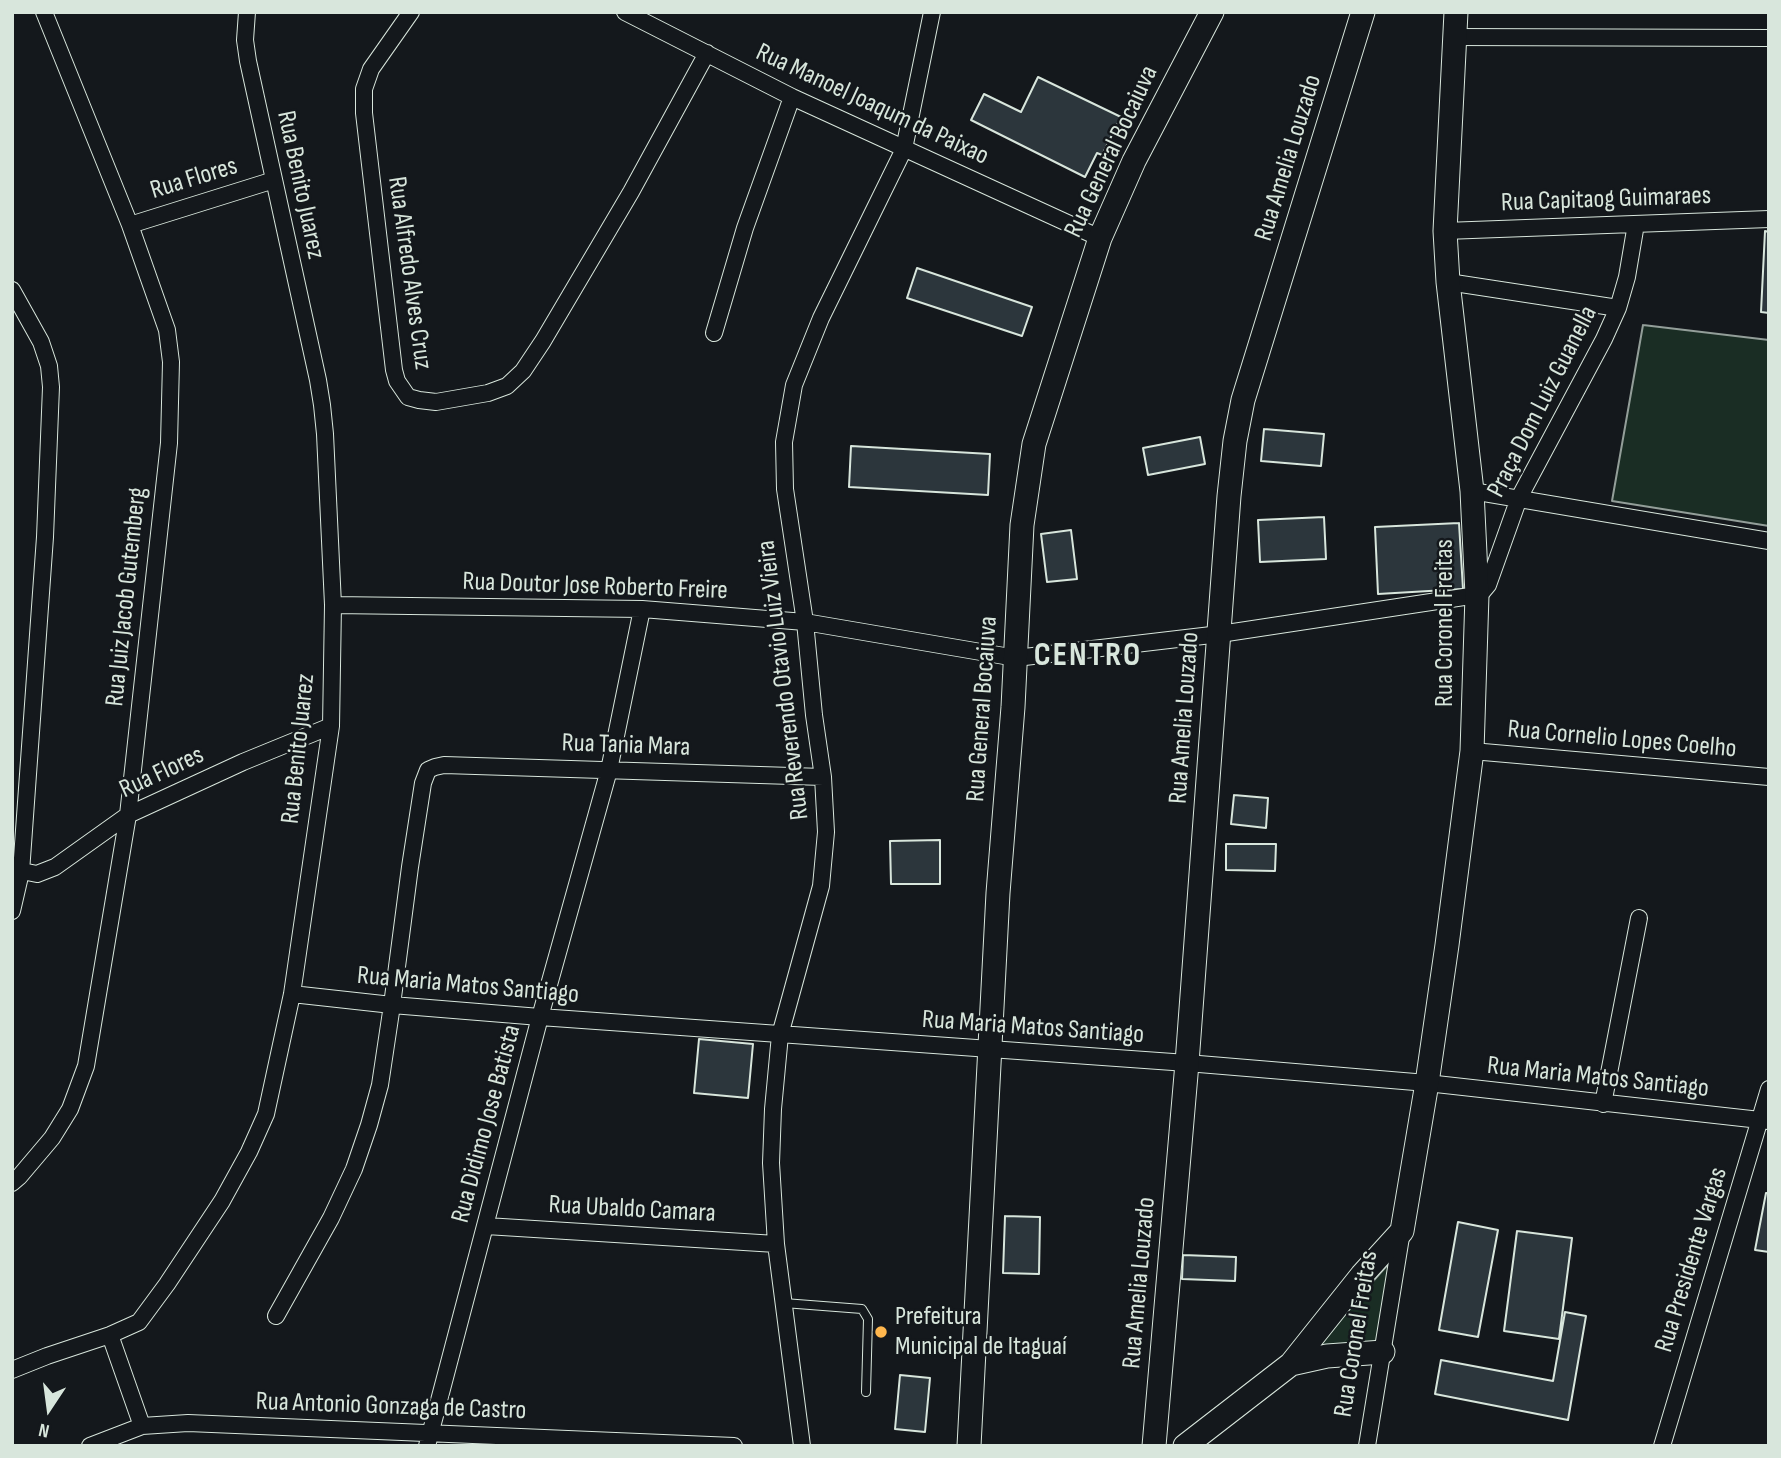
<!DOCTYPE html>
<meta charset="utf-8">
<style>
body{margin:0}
#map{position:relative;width:1781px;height:1458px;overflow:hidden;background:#14181c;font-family:"Sofia Sans Condensed",sans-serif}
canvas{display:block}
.frame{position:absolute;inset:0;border:14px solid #d8e6dc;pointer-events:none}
.north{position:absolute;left:14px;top:1374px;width:70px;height:70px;-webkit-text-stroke:5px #14181c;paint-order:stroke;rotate:193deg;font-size:19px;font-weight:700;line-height:28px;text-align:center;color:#d8e6dc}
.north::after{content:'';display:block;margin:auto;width:24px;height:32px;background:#d8e6dc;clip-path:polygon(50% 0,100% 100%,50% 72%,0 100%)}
</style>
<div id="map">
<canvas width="1781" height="1458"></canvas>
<div class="frame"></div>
<div class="north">N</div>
</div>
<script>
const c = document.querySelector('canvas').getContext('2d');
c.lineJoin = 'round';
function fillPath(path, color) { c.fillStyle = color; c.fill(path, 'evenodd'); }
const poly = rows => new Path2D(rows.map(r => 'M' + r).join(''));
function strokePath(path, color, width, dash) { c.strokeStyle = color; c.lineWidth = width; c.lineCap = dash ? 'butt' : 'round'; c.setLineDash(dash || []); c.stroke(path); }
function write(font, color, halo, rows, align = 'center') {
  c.font = font + ' "Sofia Sans Condensed",sans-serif'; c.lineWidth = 5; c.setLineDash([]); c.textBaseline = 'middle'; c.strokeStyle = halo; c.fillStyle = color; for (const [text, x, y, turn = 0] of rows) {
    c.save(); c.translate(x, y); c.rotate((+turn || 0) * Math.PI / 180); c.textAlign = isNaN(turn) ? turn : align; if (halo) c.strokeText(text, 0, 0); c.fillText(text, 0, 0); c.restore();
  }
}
const green = poly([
 [1643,325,1769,340,1769,526,1612,501,1643,325],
 [1391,1261,1378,1342,1311,1351,1391,1261]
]);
fillPath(green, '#1a2d24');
strokePath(green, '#939e99', 2);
const building = poly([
 [1038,77,1121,117,1102,155,1097,153,1085,177,971,120,984,94,1021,112,1038,77],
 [1765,231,1769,232,1769,313,1761,312,1765,231],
 [917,268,1032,307,1022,336,907,298,917,268],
 [1264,429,1324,434,1321,466,1261,461,1264,429],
 [1200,437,1205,464,1148,475,1143,448,1200,437],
 [851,446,990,454,988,495,849,487,851,446],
 [1324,517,1326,559,1260,562,1258,520,1324,517],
 [1459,523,1463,589,1378,594,1375,527,1459,523],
 [1071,530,1077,579,1047,582,1041,534,1071,530],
 [1234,795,1268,798,1266,828,1231,824,1234,795],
 [940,840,940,884,891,884,890,841,940,840],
 [1226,844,1276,844,1275,871,1226,870,1226,844],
 [699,1039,753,1044,748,1098,694,1093,699,1039],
 [1766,1193,1769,1193,1769,1252,1755,1250,1766,1193],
 [1005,1216,1040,1217,1039,1274,1003,1273,1005,1216],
 [1458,1222,1498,1230,1478,1337,1439,1330,1458,1222],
 [1517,1231,1572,1238,1559,1339,1504,1331,1517,1231],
 [1183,1255,1236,1257,1235,1281,1182,1279,1183,1255],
 [1565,1312,1586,1316,1568,1420,1435,1394,1441,1360,1553,1381,1565,1312],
 [900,1375,930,1378,925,1432,895,1429,900,1375]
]);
fillPath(building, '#2c363c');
strokePath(building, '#d8e6dc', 2);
const lane = poly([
 [784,1303,862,1309,868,1319,866,1392]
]);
const street = poly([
 [411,12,371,69,364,89,364,113,394,370,397,381,408,397,419,400,436,402,488,393,507,386,523,371,543,341,631,192,707,53],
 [625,12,792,97,1100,238],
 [1455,37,1769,38],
 [130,225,274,180],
 [1445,231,1769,219],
 [1448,282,1618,308],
 [12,290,41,342,49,366,51,387,45,537,21,872,12,911],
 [714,333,745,228,792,97],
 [1472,491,1769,541],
 [333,605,642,609,805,622,1016,658,1220,634,1477,595,1483,591,1488,585,1519,498,1604,339,1618,308,1627,277,1636,224],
 [1472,751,1769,777],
 [12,869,37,874,55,867,128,815,243,762,331,726],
 [292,994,392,1005,540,1017,1187,1063,1427,1083,1769,1121],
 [1603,1104,1639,918],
 [12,1183,19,1177,52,1138,70,1109,86,1066,128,815,169,443,171,362,167,330,130,225,44,12],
 [486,1226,776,1244],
 [276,1316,331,1218,354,1169,369,1125,380,1085,392,1005,410,867,423,783,428,770,435,767,444,765,823,777],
 [110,1335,142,1426],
 [12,1370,47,1356,110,1335,139,1322,167,1284,222,1201,249,1152,266,1114,292,994,331,726,333,605,325,434,322,405,318,380,248,61,245,40,247,12],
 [90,1446,142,1426,188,1423,734,1446],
 [427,1446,540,1017,609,770,642,609],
 [802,1446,776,1244,771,1163,773,1109,780,1035,821,886,826,832,823,777,814,715,805,622,785,489,784,442,794,385,821,318,904,149,932,12],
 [1367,1446,1402,1231],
 [1662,1446,1769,1089]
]);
const secondary = poly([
 [1291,1364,1327,1356,1383,1352],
 [969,1446,998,893,1013,707,1022,525,1034,444,1100,238,1134,161,1212,12],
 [1154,1446,1187,1063,1229,496,1235,441,1243,400,1363,12],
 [1185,1446,1291,1364,1362,1275,1402,1231,1427,1083,1447,945,1472,751,1477,595,1472,491,1448,282,1445,231,1456,12]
]);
strokePath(lane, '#d8e6dc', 10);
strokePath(street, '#d8e6dc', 18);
strokePath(secondary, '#d8e6dc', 25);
strokePath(lane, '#14181c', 8);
strokePath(street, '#14181c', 16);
strokePath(secondary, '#14181c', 23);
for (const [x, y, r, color] of [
 [881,1332,7,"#ffb74d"]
]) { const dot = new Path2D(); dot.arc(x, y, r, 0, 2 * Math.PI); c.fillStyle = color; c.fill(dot); strokePath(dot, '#14181c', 2.5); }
write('26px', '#d8e6dc', '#14181c', [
 ["Rua Manoel Joaqum da Paixao",872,105,25],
 ["Rua General Bocaiuva",1112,152,-65],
 ["Rua Amelia Louzado",1289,158,-73],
 ["Rua Flores",194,179,-17],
 ["Rua Benito Juarez",300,185,78],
 ["Rua Capitaog Guimaraes",1606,200,-2],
 ["Rua Alfredo Alves Cruz",409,273,82],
 ["Praça Dom Luiz Guanella",1543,402,-63],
 ["Rua Doutor Jose Roberto Freire",595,587,2],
 ["Rua Juiz Jacob Gutemberg",127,597,-84],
 ["Rua Coronel Freitas",1445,623,-90],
 ["Rua Reverendo Otavio Luiz Vieira",784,680,-97],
 ["Rua General Bocaiuva",983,709,-86],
 ["Rua Amelia Louzado",1185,718,-86],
 ["Rua Cornelio Lopes Coelho",1622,740,5],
 ["Rua Tania Mara",626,746,2],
 ["Rua Benito Juarez",299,749,-84],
 ["Rua Flores",162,773,-25],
 ["Rua Maria Matos Santiago",468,986,5],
 ["Rua Maria Matos Santiago",1033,1028,4],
 ["Rua Maria Matos Santiago",1598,1078,6],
 ["Rua Didimo Jose Batista",487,1124,-75],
 ["Rua Ubaldo Camara",632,1210,3],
 ["Rua Presidente Vargas",1692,1260,-73],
 ["Rua Amelia Louzado",1140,1283,-85],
 ["Rua Coronel Freitas",1357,1334,-81],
 ["Rua Antonio Gonzaga de Castro",391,1407,2]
]);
write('26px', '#d8e6dc', '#14181c', [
 ["Prefeitura",895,1317],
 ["Municipal de Itaguaí",895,1347]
], 'left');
c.letterSpacing = '2px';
write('bold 33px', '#d8e6dc', '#14181c', [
 ["CENTRO",1088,657]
]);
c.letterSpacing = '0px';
</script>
